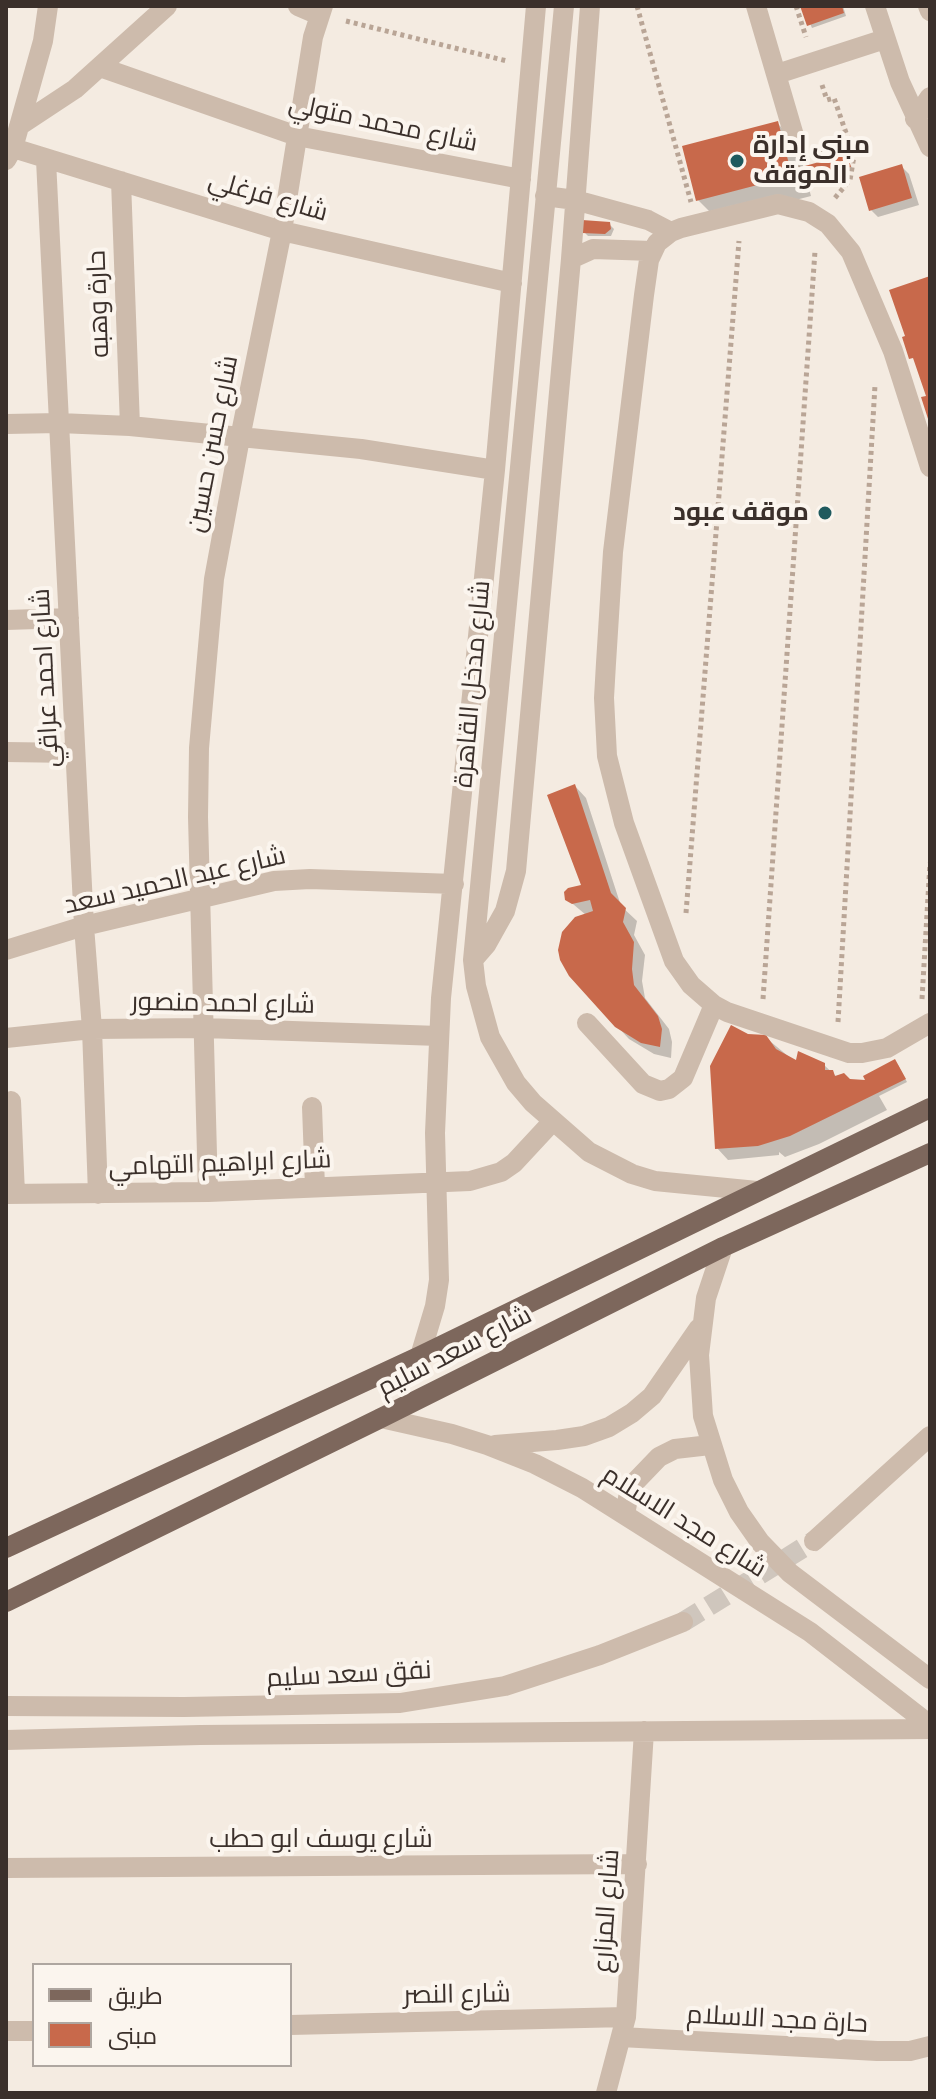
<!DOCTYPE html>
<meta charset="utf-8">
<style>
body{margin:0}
#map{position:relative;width:936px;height:2099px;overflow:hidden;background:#f4ebe1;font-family:"Fira Sans Condensed",Cairo,sans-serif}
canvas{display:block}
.frame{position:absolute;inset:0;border:8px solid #3b302b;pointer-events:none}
.legend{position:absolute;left:32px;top:1963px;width:260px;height:104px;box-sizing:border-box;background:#fbf5ee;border:2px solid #aea6a0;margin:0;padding:10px 14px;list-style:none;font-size:24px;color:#3b302b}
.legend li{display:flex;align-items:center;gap:16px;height:40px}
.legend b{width:40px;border:2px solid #aea6a0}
</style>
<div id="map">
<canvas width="936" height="2099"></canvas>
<div class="frame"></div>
<ul class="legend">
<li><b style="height:10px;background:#7d675c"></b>طريق</li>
<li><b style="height:22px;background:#c8694b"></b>مبنى</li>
</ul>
</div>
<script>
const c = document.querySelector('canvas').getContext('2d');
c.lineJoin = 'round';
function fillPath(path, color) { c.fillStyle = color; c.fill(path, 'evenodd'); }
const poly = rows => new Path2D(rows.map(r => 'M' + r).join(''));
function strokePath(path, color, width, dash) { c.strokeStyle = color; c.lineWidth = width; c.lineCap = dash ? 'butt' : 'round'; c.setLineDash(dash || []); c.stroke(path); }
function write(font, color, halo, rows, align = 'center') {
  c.font = font + ' "Fira Sans Condensed",Cairo,sans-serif'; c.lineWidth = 8; c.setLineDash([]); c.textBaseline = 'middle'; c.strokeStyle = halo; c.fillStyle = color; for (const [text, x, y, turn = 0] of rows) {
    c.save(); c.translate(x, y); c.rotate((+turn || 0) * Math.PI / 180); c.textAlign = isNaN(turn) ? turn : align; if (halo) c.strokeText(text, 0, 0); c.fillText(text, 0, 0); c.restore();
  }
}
fillPath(poly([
 [802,6,843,6,846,16,812,28],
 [778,124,797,143,811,196,718,220,698,200],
 [846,156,853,170,814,182,811,179],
 [901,166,909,174,919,205,878,217,871,210],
 [610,225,614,229,611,236,588,236,584,232],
 [575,786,586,798,621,906,637,921,634,935,645,955,642,981,645,998,669,1029,672,1042,671,1058,654,1054,629,1039,617,1026,586,915,567,899,583,887],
 [748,1036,765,1037,794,1061,824,1065,838,1078,868,1082,898,1065,907,1082,879,1096,887,1110,819,1144,785,1157,779,1152,779,1155,728,1160,717,1148]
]), '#0003');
fillPath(poly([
 [800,6,842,6,844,13,807,26],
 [778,121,792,176,696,201,682,146],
 [847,154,851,167,809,180,805,166],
 [902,164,912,198,869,211,859,177],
 [582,220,610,222,611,229,605,234,582,233],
 [930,276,930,422,929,422,921,397,926,396,913,358,909,359,902,337,905,336,889,290],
 [575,784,611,893,626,908,623,922,634,942,632,969,634,985,658,1016,662,1029,660,1047,641,1043,615,1027,569,976,560,960,558,950,562,932,575,917,593,911,590,900,572,904,565,900,564,892,568,888,581,885,547,795],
 [731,1025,748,1034,766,1035,776,1049,796,1060,798,1051,825,1063,825,1070,833,1070,835,1076,844,1073,850,1079,865,1080,863,1076,895,1059,906,1079,790,1136,758,1146,715,1149,710,1066]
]), '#c8694b');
strokePath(poly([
 [683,1622,814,1541]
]), '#cfc6bd', 20, [20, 10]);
strokePath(poly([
 [637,6,691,202],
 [796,6,806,37],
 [346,21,507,61],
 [822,85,827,100,834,98,854,156,850,180,834,199],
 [819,150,848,141],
 [795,185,798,163],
 [686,913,739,241],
 [763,999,815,251],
 [922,999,930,863],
 [838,1022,875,385]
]), '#b9a596', 5, [4, 4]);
strokePath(poly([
 [298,6,319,15],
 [564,6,473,960,476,986,490,1037,516,1083,533,1103,589,1152,632,1174,655,1181,757,1191],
 [756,6,795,139],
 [875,6,900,82,930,147],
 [928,6,930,11],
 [100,67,297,136,521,179],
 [777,74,885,39],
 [915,119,930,97],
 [19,126,75,89,167,6],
 [13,148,282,231,512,283],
 [6,160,13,148,43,41,48,6],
 [46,160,84,926,92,1029,98,1194],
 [121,181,130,426],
 [545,196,575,200,648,220,671,232],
 [571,259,593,249,652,251],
 [6,424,59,423,130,426,361,449,495,470],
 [930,467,893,351,851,252,828,224,809,212,778,204,681,228,671,232,657,243,649,260,644,295,613,552,606,663,604,698,607,756,624,823,674,961,691,985,714,1005,727,1012,849,1053,862,1053,887,1048,930,1023],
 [6,620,69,618],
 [6,752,75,753],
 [6,950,84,926,274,881,310,879,454,884],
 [473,960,486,945,505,911,516,871,571,259,590,6],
 [587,1023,643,1084,660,1091,669,1089,683,1078,714,1005],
 [6,1038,92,1029,204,1028,439,1036],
 [11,1101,15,1194],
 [312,1107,315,1187],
 [208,1192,198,817,199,748,214,579,240,438,282,231,313,37,323,6],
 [6,1194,208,1192,470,1181,501,1172,514,1163,553,1121],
 [723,1247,706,1298,699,1355,703,1416,723,1480,739,1512,760,1542,790,1573,930,1679],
 [420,1356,435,1306,439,1280,435,1133,441,998,495,470,536,6],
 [381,1418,452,1434,487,1445,535,1464,582,1488,810,1632,930,1725],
 [495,1445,557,1440,584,1436,609,1427,632,1413,652,1396,699,1328],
 [625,1515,628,1498,635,1482,659,1457,675,1449,710,1445],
 [814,1541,930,1436],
 [6,1706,184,1707,400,1703,505,1686,600,1655,683,1622],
 [6,1740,200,1735,930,1729],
 [6,1868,637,1864],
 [290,2025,626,2017],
 [6,2031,34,2031],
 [621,2037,877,2051,910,2051,930,2046],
 [606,2093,626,2017,644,1731]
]), '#cdbbac', 20);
strokePath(poly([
 [6,1548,420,1356,930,1108],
 [6,1602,381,1418,723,1247,930,1153]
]), '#7d675c', 20);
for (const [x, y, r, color] of [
 [737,161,8,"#1f5a5e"],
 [825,513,8,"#1f5a5e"]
]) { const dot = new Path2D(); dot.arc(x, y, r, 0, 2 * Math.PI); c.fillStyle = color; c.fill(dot); strokePath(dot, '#fbf5ee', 3); }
write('26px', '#3b302b', '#fbf5ee', [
 ["شارع محمد متولي",383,124,12],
 ["شارع فرغلي",268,197,16],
 ["حارة وهبه",99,304,-92],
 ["شارع حسن حسين",213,444,-79],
 ["شارع احمد عراقي",46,678,-93],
 ["شارع مدخل القاهرة",473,684,-85],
 ["شارع عبد الحميد سعد",175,881,-13],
 ["شارع احمد منصور",223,1004,1],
 ["شارع ابراهيم التهامي",220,1164,-2],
 ["شارع سعد سليم",455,1352,-27],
 ["شارع مجد الاسلام",684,1522,32],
 ["نفق سعد سليم",349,1675,-3],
 ["شارع يوسف ابو حطب",321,1840],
 ["شارع المزارع",607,1911,-86],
 ["شارع النصر",457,1995,-1],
 ["حارة مجد الاسلام",777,2020,3]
]);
write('bold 26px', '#3b302b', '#fbf5ee', [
 ["مبنى إدارة",753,146],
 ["الموقف",753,176],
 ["موقف عبود",809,513,"right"]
], 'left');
</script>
